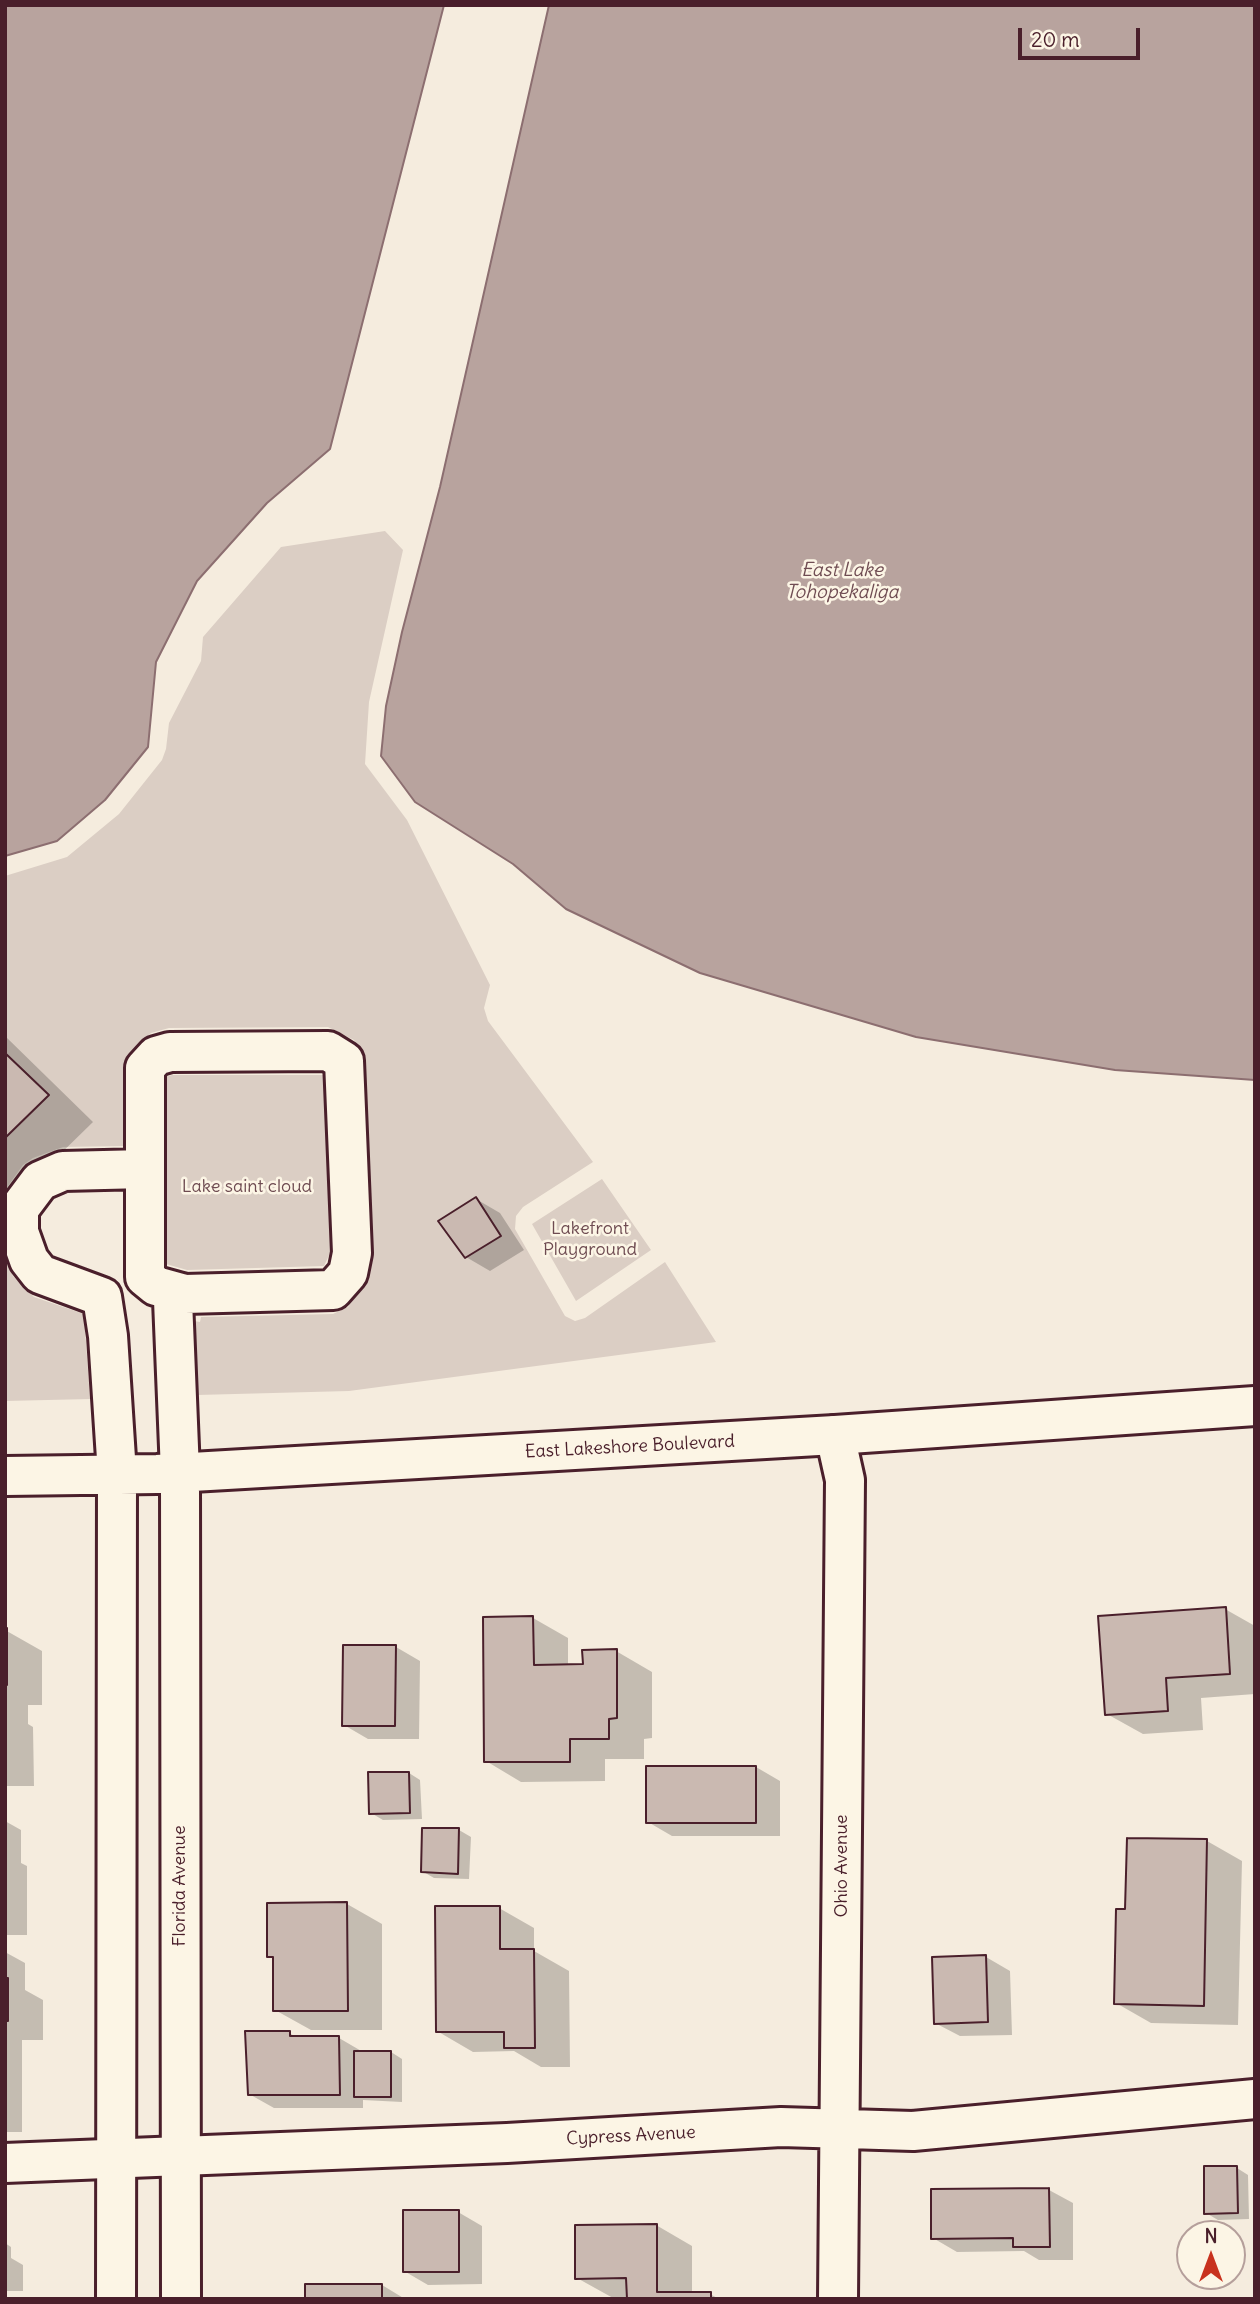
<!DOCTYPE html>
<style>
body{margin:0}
#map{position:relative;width:1260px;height:2304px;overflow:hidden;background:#f5ecde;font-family:Delius,sans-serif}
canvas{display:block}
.frame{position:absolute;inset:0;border:7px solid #4a1f2b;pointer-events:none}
.north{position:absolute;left:1176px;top:2220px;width:70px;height:70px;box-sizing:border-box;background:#fcf5e5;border:2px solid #b59f9b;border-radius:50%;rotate:0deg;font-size:19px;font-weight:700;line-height:28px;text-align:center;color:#4a1f2b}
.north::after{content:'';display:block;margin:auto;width:24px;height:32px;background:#c8321e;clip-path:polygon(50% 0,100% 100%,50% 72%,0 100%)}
.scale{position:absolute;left:1018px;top:28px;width:122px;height:32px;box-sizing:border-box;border:4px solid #4a1f2b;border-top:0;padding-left:9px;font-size:21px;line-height:24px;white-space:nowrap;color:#4a1f2b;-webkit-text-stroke:5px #fcf5e5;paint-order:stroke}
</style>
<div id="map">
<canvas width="1260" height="2304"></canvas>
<div class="frame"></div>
<div class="north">N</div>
<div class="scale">20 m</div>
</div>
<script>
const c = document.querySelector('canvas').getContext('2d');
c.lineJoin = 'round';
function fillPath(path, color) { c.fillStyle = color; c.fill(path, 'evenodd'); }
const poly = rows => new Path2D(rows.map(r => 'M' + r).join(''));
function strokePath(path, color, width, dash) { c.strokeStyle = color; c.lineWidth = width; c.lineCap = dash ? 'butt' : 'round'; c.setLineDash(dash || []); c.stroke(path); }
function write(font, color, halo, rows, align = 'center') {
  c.font = font + ' Delius,sans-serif'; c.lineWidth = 5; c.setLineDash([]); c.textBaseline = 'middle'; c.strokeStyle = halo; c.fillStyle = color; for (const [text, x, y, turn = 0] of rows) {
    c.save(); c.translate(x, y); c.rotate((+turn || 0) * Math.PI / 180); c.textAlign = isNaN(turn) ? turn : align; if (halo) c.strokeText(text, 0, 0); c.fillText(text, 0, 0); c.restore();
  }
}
fillPath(poly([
 [385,531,403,550,369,702,365,764,407,820,490,985,484,1008,488,1021,593,1162,523,1207,516,1216,515,1229,565,1316,575,1321,585,1318,665,1262,716,1342,349,1391,197,1395,194,1321,200,1322,201,1317,333,1314,348,1307,369,1278,373,1252,365,1060,354,1040,328,1027,169,1028,151,1033,131,1051,125,1068,124,1146,63,1147,33,1158,23,1165,5,1190,5,876,67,857,119,814,162,760,166,749,169,723,201,661,203,637,281,547],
 [172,1075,324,1075,331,1251,324,1266,187,1270,166,1264,166,1077],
 [602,1179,651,1250,576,1301,532,1224],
 [5,1254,13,1276,34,1297,84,1314,90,1399,5,1401]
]), '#dbcec4');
const water = poly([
 [5,5,444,5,330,449,267,503,197,581,156,662,148,747,105,800,57,841,5,856,5,5],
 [549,5,1255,5,1255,1080,1115,1070,916,1037,700,973,566,909,513,864,415,802,381,756,386,706,402,632,440,487,549,5]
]);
fillPath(water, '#b8a39e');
strokePath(water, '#8c6e70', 2);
fillPath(poly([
 [5,1036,93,1122,5,1208],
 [476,1199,500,1213,524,1250,490,1271,466,1257],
 [1225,1609,1255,1626,1255,1694,1201,1698,1203,1730,1143,1734,1107,1714],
 [533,1618,568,1638,568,1666,584,1666,616,1651,652,1672,652,1738,644,1739,644,1759,605,1759,605,1781,521,1782,486,1761],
 [5,1630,42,1651,42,1705,28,1705,28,1724,33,1727,34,1786,5,1786],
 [396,1647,420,1661,419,1739,368,1739,344,1725],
 [756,1767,780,1781,780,1836,672,1836,648,1822],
 [409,1773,420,1780,422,1819,383,1820,371,1813],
 [5,1821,21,1830,21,1863,27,1866,27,1935,5,1935],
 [424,1830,459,1830,471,1837,469,1879,434,1878,422,1871],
 [1207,1841,1242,1861,1238,2025,1151,2023,1116,2003,1127,1911],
 [347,1904,382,1924,382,2030,311,2030,275,2010,275,1960,269,1956],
 [499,1908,534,1928,534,1951,569,1971,570,2067,541,2067,514,2051,473,2052,437,2031],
 [5,1952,25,1963,25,1990,43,2000,43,2040,22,2040,22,2132,5,2132],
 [986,1957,1010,1971,1012,2035,960,2036,935,2023],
 [289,2033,298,2038,339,2038,363,2052,391,2052,402,2059,402,2102,363,2100,363,2108,274,2108,249,2094],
 [1237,2168,1248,2175,1249,2219,1218,2220,1206,2213],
 [1049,2190,1073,2203,1073,2260,1039,2260,1024,2251,957,2252,933,2238],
 [458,2212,482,2226,482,2284,428,2285,404,2271],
 [656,2225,692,2246,692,2294,710,2294,719,2299,613,2298,577,2278],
 [5,2243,11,2247,11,2258,23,2265,23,2291,6,2291,6,2299],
 [382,2285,405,2299,306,2299]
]), '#0003');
const building = poly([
 [5,1053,49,1095,5,1138,5,1053],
 [476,1197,501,1236,465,1258,438,1221,476,1197],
 [1226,1607,1230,1674,1166,1678,1168,1711,1105,1715,1098,1616,1226,1607],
 [533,1616,534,1665,583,1664,582,1650,617,1649,617,1718,609,1719,609,1739,570,1739,570,1762,484,1762,483,1617,533,1616],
 [5,1628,7,1628,7,1685,5,1685,5,1628],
 [343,1645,396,1645,395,1726,342,1726,343,1645],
 [646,1766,756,1766,756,1823,646,1823,646,1766],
 [368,1772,409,1772,410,1813,369,1814,368,1772],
 [422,1828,459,1828,458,1874,421,1872,422,1828],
 [1127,1838,1207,1839,1204,2006,1114,2004,1116,1909,1125,1909,1127,1838],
 [347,1902,348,2011,273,2011,273,1957,267,1957,267,1903,347,1902],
 [435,1906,500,1906,500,1949,534,1949,535,2048,504,2048,504,2032,436,2032,435,1906],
 [986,1955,988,2022,934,2024,932,1957,986,1955],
 [5,1978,8,1978,8,2021,5,2021,5,1978],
 [245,2031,290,2031,290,2036,339,2036,340,2095,248,2095,245,2031],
 [354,2051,391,2051,391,2097,354,2097,354,2051],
 [1204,2166,1237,2166,1238,2213,1204,2214,1204,2166],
 [1049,2188,1050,2247,1013,2247,1013,2238,931,2239,931,2189,1049,2188],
 [403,2210,459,2210,459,2272,403,2272,403,2210],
 [657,2224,657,2292,711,2292,711,2299,627,2299,626,2278,575,2279,575,2225,657,2224],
 [305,2284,382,2284,382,2299,305,2299,305,2284]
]);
fillPath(building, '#cab9b1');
strokePath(building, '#4a1f2b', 2);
const street = poly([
 [835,1435,845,1480,838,2299],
 [180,1472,173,1300,185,1294,333,1290,348,1273,352,1253,344,1061,328,1051,170,1052,156,1056,145,1068,145,1277,156,1286,185,1294],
 [117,1474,108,1336,102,1297,40,1274,29,1260,19,1232,19,1209,40,1181,63,1171,145,1169],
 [5,2163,507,2143,781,2127,913,2131,1255,2099]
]);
const secondary = poly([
 [180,1472,181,2299],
 [5,1476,157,1474,835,1435,1255,1406],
 [116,2299,117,1474]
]);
strokePath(street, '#4a1f2b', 44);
strokePath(secondary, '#4a1f2b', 44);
strokePath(street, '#fcf5e5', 38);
strokePath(secondary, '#fcf5e5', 38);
write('18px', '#6e4b51', '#fcf5e5', [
 ["Lake saint cloud",247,1187],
 ["Lakefront",590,1229],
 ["Playground",590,1250]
]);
write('18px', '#4a1f2b', '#fcf5e5', [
 ["East Lakeshore Boulevard",630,1447,-3],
 ["Ohio Avenue",842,1866,-90],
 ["Florida Avenue",180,1886,-90],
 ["Cypress Avenue",631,2136,-3]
]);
write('italic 19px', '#704d53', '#fcf5e5', [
 ["East Lake",842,571],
 ["Tohopekaliga",842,593]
]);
</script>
